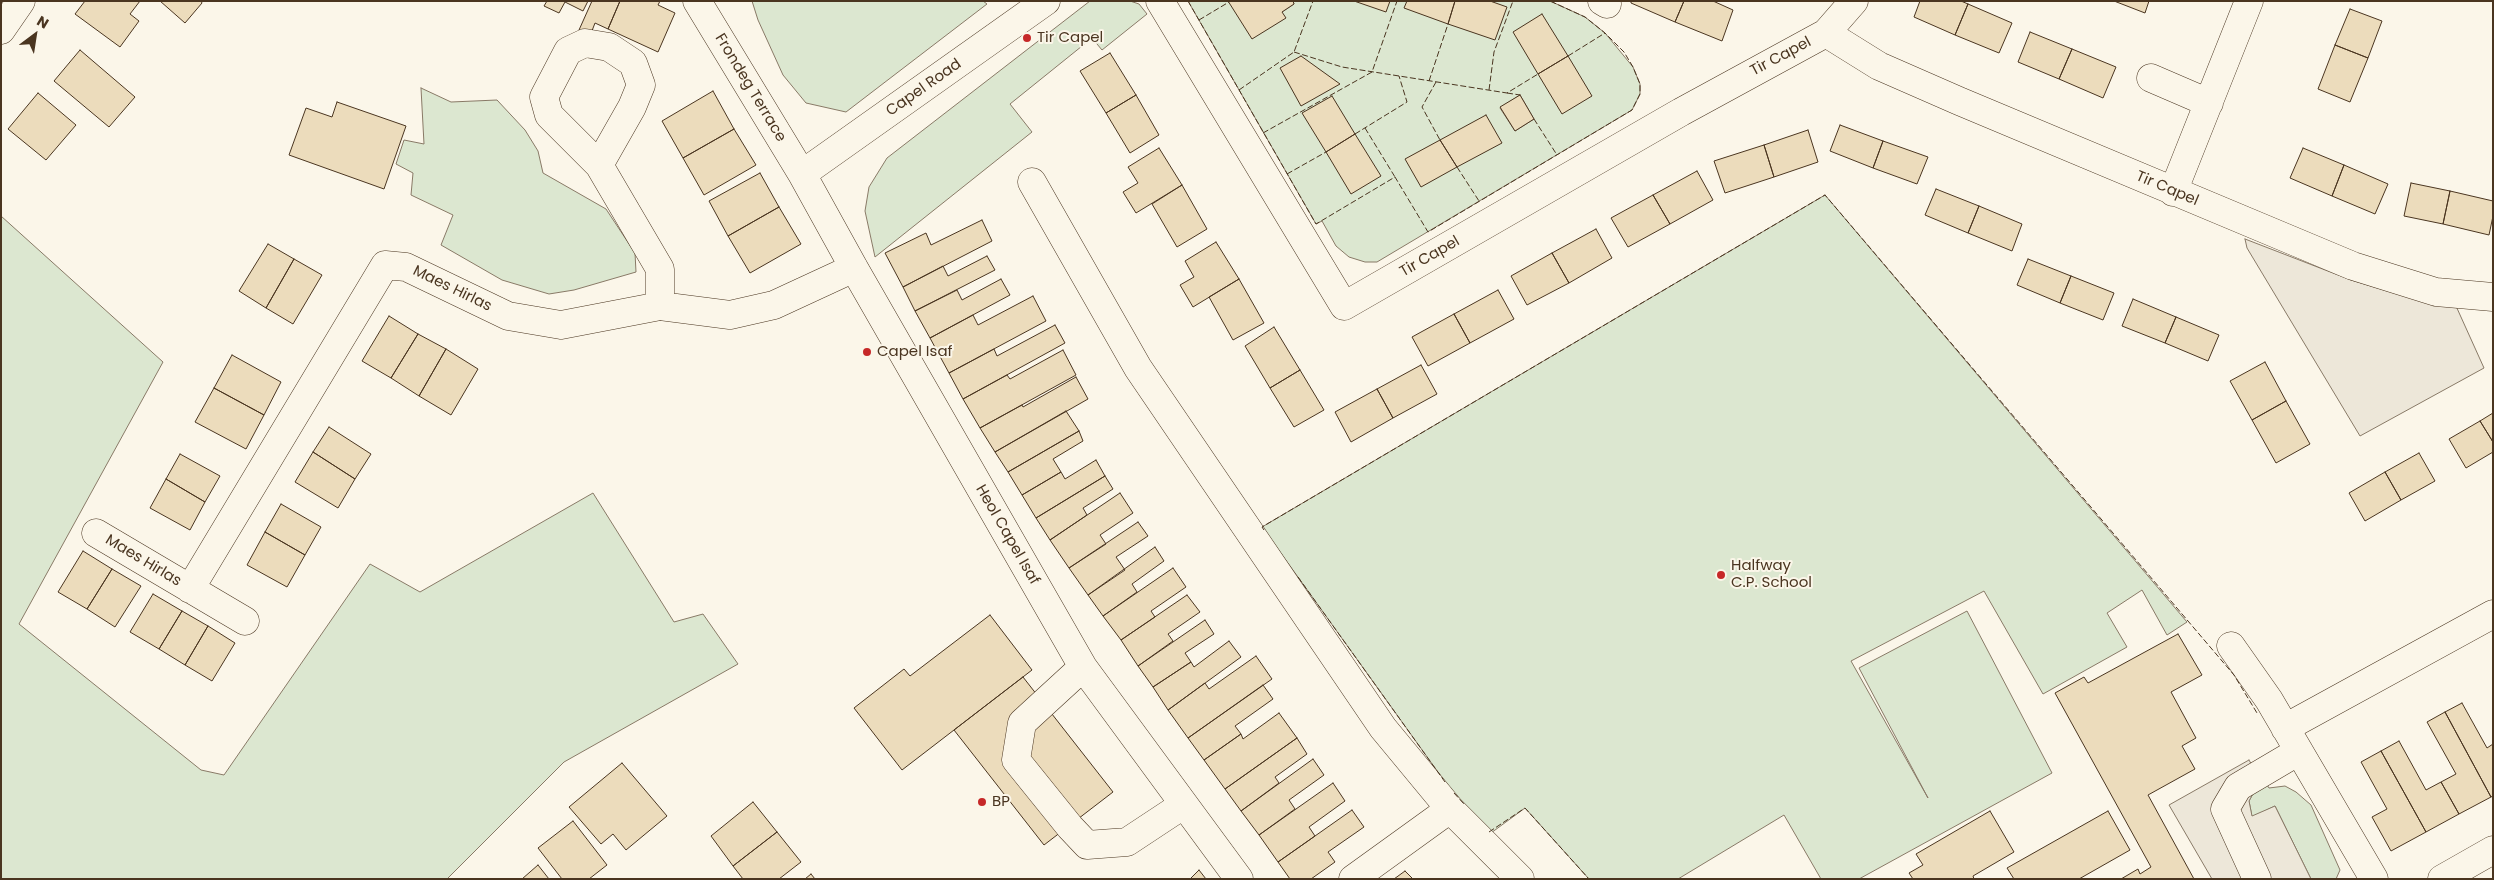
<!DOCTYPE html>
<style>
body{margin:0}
#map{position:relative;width:2494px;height:880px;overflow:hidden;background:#fbf6e9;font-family:Poppins,sans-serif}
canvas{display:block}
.frame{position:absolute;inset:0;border:2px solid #4a3520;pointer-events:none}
.north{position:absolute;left:10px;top:10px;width:50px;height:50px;-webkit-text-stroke:4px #fbf6e9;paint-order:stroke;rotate:31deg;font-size:14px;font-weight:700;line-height:20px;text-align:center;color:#4a3520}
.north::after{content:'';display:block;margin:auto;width:18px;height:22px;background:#4a3520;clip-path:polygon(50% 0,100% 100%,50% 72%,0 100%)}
</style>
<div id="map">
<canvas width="2494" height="880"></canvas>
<div class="frame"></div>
<div class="north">N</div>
</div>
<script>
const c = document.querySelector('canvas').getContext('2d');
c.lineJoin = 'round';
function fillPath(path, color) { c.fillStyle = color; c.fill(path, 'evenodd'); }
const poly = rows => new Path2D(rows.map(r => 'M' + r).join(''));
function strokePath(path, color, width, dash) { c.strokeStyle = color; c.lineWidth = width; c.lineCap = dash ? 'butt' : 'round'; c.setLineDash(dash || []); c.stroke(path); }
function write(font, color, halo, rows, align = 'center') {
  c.font = font + ' Poppins,sans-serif'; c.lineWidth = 4; c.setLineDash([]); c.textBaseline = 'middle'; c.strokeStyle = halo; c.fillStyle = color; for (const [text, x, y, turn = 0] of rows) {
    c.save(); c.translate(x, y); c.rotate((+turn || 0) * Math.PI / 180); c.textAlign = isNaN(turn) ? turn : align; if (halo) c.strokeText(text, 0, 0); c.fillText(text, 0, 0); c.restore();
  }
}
const green = poly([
 [752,1,983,1,987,4,846,112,806,103,783,75,758,20,752,1],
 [1090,1,1130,1,1139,4,1147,14,1102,50,1092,38,1010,104,1032,132,875,257,865,211,869,187,887,158,1090,1],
 [1188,1,1228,1,1282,12,1294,4,1293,1,1550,1,1585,17,1605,33,1633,67,1640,84,1640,94,1632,110,1377,262,1365,262,1349,257,1336,246,1322,221,1316,224,1188,1],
 [1520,95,1534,119,1515,131,1500,108,1520,95],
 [421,88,451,102,497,100,525,130,538,151,543,173,606,209,635,253,636,272,574,290,549,294,502,280,441,245,453,215,411,195,413,173,396,164,404,140,424,144,421,88],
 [1825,195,2187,622,2167,635,2142,590,2107,613,2127,647,2043,694,1984,591,1851,661,1928,798,1859,668,1967,611,2052,773,1859,879,1821,879,1784,815,1678,879,1589,879,1525,808,1491,833,1448,786,1262,527,1825,195],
 [1,216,163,362,19,624,201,770,224,775,370,564,420,592,593,493,674,622,703,614,738,664,564,762,447,879,1,879,1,216],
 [2266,783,2269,788,2285,786,2296,792,2311,805,2340,870,2336,879,2311,879,2275,806,2252,817,2249,801,2255,790,2266,783]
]);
fillPath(green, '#dce7d0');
strokePath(green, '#887966', 1);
const parking = poly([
 [2245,239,2351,280,2428,303,2456,306,2484,368,2360,436,2247,248,2245,239],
 [2249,760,2263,785,2255,790,2249,801,2252,816,2275,806,2311,879,2212,879,2169,805,2249,760]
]);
fillPath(parking, '#ede7d9');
strokePath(parking, '#887966', 1);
const building = poly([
 [85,1,140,1,130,14,139,21,120,47,75,14,85,1],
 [160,1,201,1,202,3,185,23,160,1],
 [547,1,588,1,583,11,565,2,559,13,544,6,547,1],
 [592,1,620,1,608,29,595,23,590,36,579,30,592,1],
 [620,1,660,1,658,5,675,13,658,52,608,29,620,1],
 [1293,1,1294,4,1282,12,1286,18,1252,39,1228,1,1293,1],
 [1354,1,1390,1,1386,12,1354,1],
 [1407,1,1455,1,1448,24,1404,8,1407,1],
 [1455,1,1490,1,1507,7,1495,40,1448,24,1455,1],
 [1631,1,1684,1,1675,22,1631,3,1631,1],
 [1684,1,1713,1,1733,10,1722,41,1675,22,1684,1],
 [1920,1,1961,1,1968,4,1955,35,1914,17,1920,1],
 [2114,1,2149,1,2145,13,2114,1],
 [1968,4,2012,23,1999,53,1955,35,1968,4],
 [2350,9,2382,21,2368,58,2335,45,2350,9],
 [1542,14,1568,56,1538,74,1513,32,1542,14],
 [2030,32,2072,49,2059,79,2018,62,2030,32],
 [2335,45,2368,58,2350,102,2318,89,2335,45],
 [2072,49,2116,67,2103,98,2059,79,2072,49],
 [80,50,135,97,109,127,54,81,80,50],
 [1110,53,1136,95,1106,113,1080,71,1110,53],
 [1301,56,1340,84,1301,106,1280,68,1301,56],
 [1568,56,1592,96,1562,114,1538,74,1568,56],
 [713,91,734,129,683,158,662,121,713,91],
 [38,93,76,125,46,160,8,129,38,93],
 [1136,95,1159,135,1130,153,1106,113,1136,95],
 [1520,95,1534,119,1515,131,1500,107,1520,95],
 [1332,96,1355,134,1326,152,1302,113,1332,96],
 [337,102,406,126,384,189,289,155,306,108,332,117,337,102],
 [1486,115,1502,143,1457,167,1440,140,1486,115],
 [1840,125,1883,141,1873,168,1830,151,1840,125],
 [734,129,756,165,704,195,683,158,734,129],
 [1808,130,1818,162,1774,177,1764,145,1808,130],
 [1355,134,1381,176,1351,194,1326,152,1355,134],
 [1440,140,1457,167,1421,187,1405,159,1440,140],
 [1883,141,1928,157,1917,184,1873,168,1883,141],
 [1764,145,1774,177,1725,193,1714,161,1764,145],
 [1159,148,1182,185,1136,213,1123,192,1138,183,1128,167,1159,148],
 [2303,148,2344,165,2332,196,2290,178,2303,148],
 [2344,165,2388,184,2375,214,2332,196,2344,165],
 [1697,171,1713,200,1670,224,1653,195,1697,171],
 [760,173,779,207,728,236,709,201,760,173],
 [2411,183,2450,191,2443,224,2404,216,2411,183],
 [1182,185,1207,229,1177,247,1152,204,1182,185],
 [1936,189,1979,206,1968,233,1925,215,1936,189],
 [2450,191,2493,201,2493,216,2489,235,2443,224,2450,191],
 [1653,195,1670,224,1628,247,1611,218,1653,195],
 [1979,206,2022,224,2012,251,1968,233,1979,206],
 [779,207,801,244,750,273,728,236,779,207],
 [982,220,992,241,903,287,885,253,926,233,931,245,982,220],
 [1596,229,1612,258,1569,283,1552,253,1596,229],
 [1216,242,1239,279,1193,307,1180,285,1194,277,1185,261,1216,242],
 [268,244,294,259,266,308,239,291,268,244],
 [1552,253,1569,283,1527,305,1511,276,1552,253],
 [987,256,995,270,915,311,903,287,943,266,948,276,987,256],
 [294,259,322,275,293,324,266,308,294,259],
 [2028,259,2071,276,2060,303,2017,285,2028,259],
 [2071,276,2114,293,2103,320,2060,303,2071,276],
 [1001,279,1010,295,930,338,915,311,957,290,962,300,1001,279],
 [1239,279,1264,323,1233,340,1209,297,1239,279],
 [1498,290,1514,319,1470,343,1454,314,1498,290],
 [1033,296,1046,321,949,373,930,338,973,315,978,325,1033,296],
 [2133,299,2176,317,2165,343,2122,326,2133,299],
 [1454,314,1470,343,1428,366,1412,337,1454,314],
 [389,316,418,334,391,378,362,361,389,316],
 [2176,317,2219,335,2208,361,2165,343,2176,317],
 [1055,325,1065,343,963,399,949,373,994,349,997,356,1055,325],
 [1274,327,1300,370,1270,388,1245,346,1274,327],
 [418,334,446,349,419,396,391,378,418,334],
 [446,349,478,369,451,415,419,396,446,349],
 [1063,350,1076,375,980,428,963,399,1007,375,1010,379,1063,350],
 [232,355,281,382,264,415,214,388,232,355],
 [2265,362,2286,401,2252,420,2230,381,2265,362],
 [1421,365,1437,394,1393,418,1377,389,1421,365],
 [1300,370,1324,410,1294,427,1270,388,1300,370],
 [1076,377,1088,399,995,452,980,428,1022,405,1023,407,1076,377],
 [214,388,264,415,246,449,195,422,214,388],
 [1377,389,1393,418,1351,442,1335,412,1377,389],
 [2286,401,2310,444,2276,463,2252,420,2286,401],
 [1066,411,1079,431,1008,472,995,452,1066,411],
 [2493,413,2493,442,2480,421,2493,413],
 [2480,421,2493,442,2493,452,2466,468,2449,439,2480,421],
 [329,427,371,454,355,479,313,452,329,427],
 [1079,431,1083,441,1053,459,1061,472,1022,495,1008,472,1079,431],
 [313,452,355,479,338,508,295,482,313,452],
 [2419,453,2435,481,2401,500,2385,472,2419,453],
 [180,454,220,476,205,502,166,479,180,454],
 [1096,460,1105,476,1036,518,1022,495,1061,472,1065,479,1096,460],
 [2385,472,2401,500,2365,521,2349,493,2385,472],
 [1105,476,1113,489,1083,508,1087,515,1050,540,1036,518,1105,476],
 [166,479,205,502,190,530,150,508,166,479],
 [1120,493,1133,513,1100,535,1106,544,1069,568,1050,540,1120,493],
 [281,504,321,527,305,555,265,532,281,504],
 [1138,522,1148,536,1116,557,1125,570,1088,595,1069,568,1138,522],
 [265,532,305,555,287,587,247,565,265,532],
 [1155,547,1164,561,1132,584,1137,592,1103,616,1088,595,1155,547],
 [83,551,112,569,87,609,58,592,83,551],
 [1173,568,1186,587,1151,611,1155,617,1121,640,1103,616,1173,568],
 [112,569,141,586,115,627,87,609,112,569],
 [153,594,182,611,159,649,130,632,153,594],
 [1187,595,1200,612,1168,634,1173,641,1138,666,1121,640,1187,595],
 [182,611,208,626,185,665,159,649,182,611],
 [990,615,1032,670,902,770,854,708,904,669,910,676,990,615],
 [1205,620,1214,634,1185,653,1191,662,1153,687,1138,666,1205,620],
 [208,626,235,643,212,681,185,665,208,626],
 [2178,634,2202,675,2171,692,2196,738,2182,746,2195,769,2148,795,2194,879,2121,879,2138,869,2140,874,2151,867,2055,693,2084,677,2088,683,2178,634],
 [1229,641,1241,657,1168,710,1153,687,1191,662,1194,667,1229,641],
 [1256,656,1272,679,1188,738,1168,710,1205,683,1209,689,1256,656],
 [1023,677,1113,792,1044,845,954,730,1023,677],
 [1263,685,1273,699,1235,726,1241,734,1204,760,1188,738,1263,685],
 [2462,703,2487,748,2493,744,2493,796,2491,797,2445,712,2462,703],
 [2445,712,2491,797,2459,814,2441,782,2456,774,2427,722,2445,712],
 [1279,713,1297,738,1225,789,1204,760,1241,734,1243,739,1279,713],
 [1297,738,1307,754,1275,777,1279,783,1241,811,1225,789,1297,738],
 [2399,741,2426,790,2441,782,2459,814,2426,832,2381,751,2399,741],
 [2381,751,2426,832,2391,851,2372,817,2387,809,2361,762,2381,751],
 [1313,759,1324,775,1289,800,1295,809,1259,835,1241,811,1313,759],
 [622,763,667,816,626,850,613,834,601,844,569,807,622,763],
 [1333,783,1345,801,1309,827,1315,836,1278,862,1259,835,1333,783],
 [753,802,777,832,733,866,711,836,753,802],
 [1352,810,1364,827,1328,852,1335,862,1311,879,1290,879,1278,862,1352,810],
 [1990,811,2014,852,1973,876,1974,879,1913,879,1909,873,1923,865,1916,854,1990,811],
 [2108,811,2130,850,2079,879,2014,879,2007,868,2108,811],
 [573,821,607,865,589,879,562,879,538,848,573,821],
 [777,832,801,862,779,879,743,879,733,866,777,832],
 [538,865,549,879,522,879,538,865],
 [1199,870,1206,879,1190,879,1199,870],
 [1405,871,1413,879,1394,879,1405,871],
 [811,874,815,879,805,879,811,874]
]);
fillPath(building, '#ecdcbc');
strokePath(building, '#4a3520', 1);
const minor = poly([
 [697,1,802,174,854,268,1083,667,1239,879],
 [1160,1,1344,306,1681,112,1826,33,1879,66,1959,101,2353,266,2436,292,2493,297],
 [1602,1,1607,4],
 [1,30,21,1],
 [1826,33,1854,1],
 [2151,78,2209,103],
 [599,165,632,107,641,85,633,63,609,47,585,43,568,51,544,97,549,115,599,165,660,269,660,306],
 [802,174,1046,1],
 [1032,182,1138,368,1383,728,1450,809,1520,879],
 [2173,192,2249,1],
 [96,533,245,621],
 [190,589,385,265,406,267,508,316,561,325,660,306,730,315,774,305,854,268],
 [2231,646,2269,700,2374,879],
 [1083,667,1022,723,1016,760,1070,827,1087,845,1127,842,1183,805],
 [2285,728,2493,614],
 [1353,879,1450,809],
 [2257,879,2225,809,2238,787,2299,751],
 [2442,879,2493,850]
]);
strokePath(minor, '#4a3520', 29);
strokePath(minor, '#fbf6e9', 28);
strokePath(poly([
 [1188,1,1316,224,1395,177,1428,232,1632,110,1640,94,1640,84,1633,67,1624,52,1605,33,1585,17,1550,1],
 [1199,20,1229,2],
 [1294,52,1342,67,1507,93,1538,74],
 [1568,56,1605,33],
 [1429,81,1448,24],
 [1436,82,1422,107,1440,140],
 [1239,90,1294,52,1313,1],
 [1489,90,1494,52,1513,1],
 [1507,93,1520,95],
 [1534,119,1557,155],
 [1365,128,1395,177],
 [1263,133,1372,72,1397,1],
 [1355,134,1407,102,1399,76],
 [1457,167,1479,201],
 [1287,174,1326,152],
 [1264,530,1262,527,1825,195,2234,675,2257,713],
 [1298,577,1445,782],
 [1454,793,1464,804],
 [1489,832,1525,808,1589,879]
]), '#4a3520', 1, [6, 2.5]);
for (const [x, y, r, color] of [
 [1027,38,5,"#c62828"],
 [867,352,5,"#c62828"],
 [1721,575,5,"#c62828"],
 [982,802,5,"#c62828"]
]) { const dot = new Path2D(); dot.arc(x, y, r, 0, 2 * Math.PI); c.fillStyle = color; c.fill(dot); strokePath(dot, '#fbf6e9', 2); }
write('15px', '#4a3520', '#fbf6e9', [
 ["Tir Capel",1037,38],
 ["Capel Isaf",877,352],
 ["Halfway",1731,566],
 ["C.P. School",1731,583],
 ["BP",992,802]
], 'left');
write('15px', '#4a3520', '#fbf6e9', [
 ["Tir Capel",1781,57,-28],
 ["Frondeg Terrace",750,88,59],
 ["Capel Road",924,88,-35],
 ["Tir Capel",2167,189,23],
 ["Tir Capel",1430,257,-30],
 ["Maes Hirlas",452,289,26],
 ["Heol Capel Isaf",1007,535,60],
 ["Maes Hirlas",143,561,31]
]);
</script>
